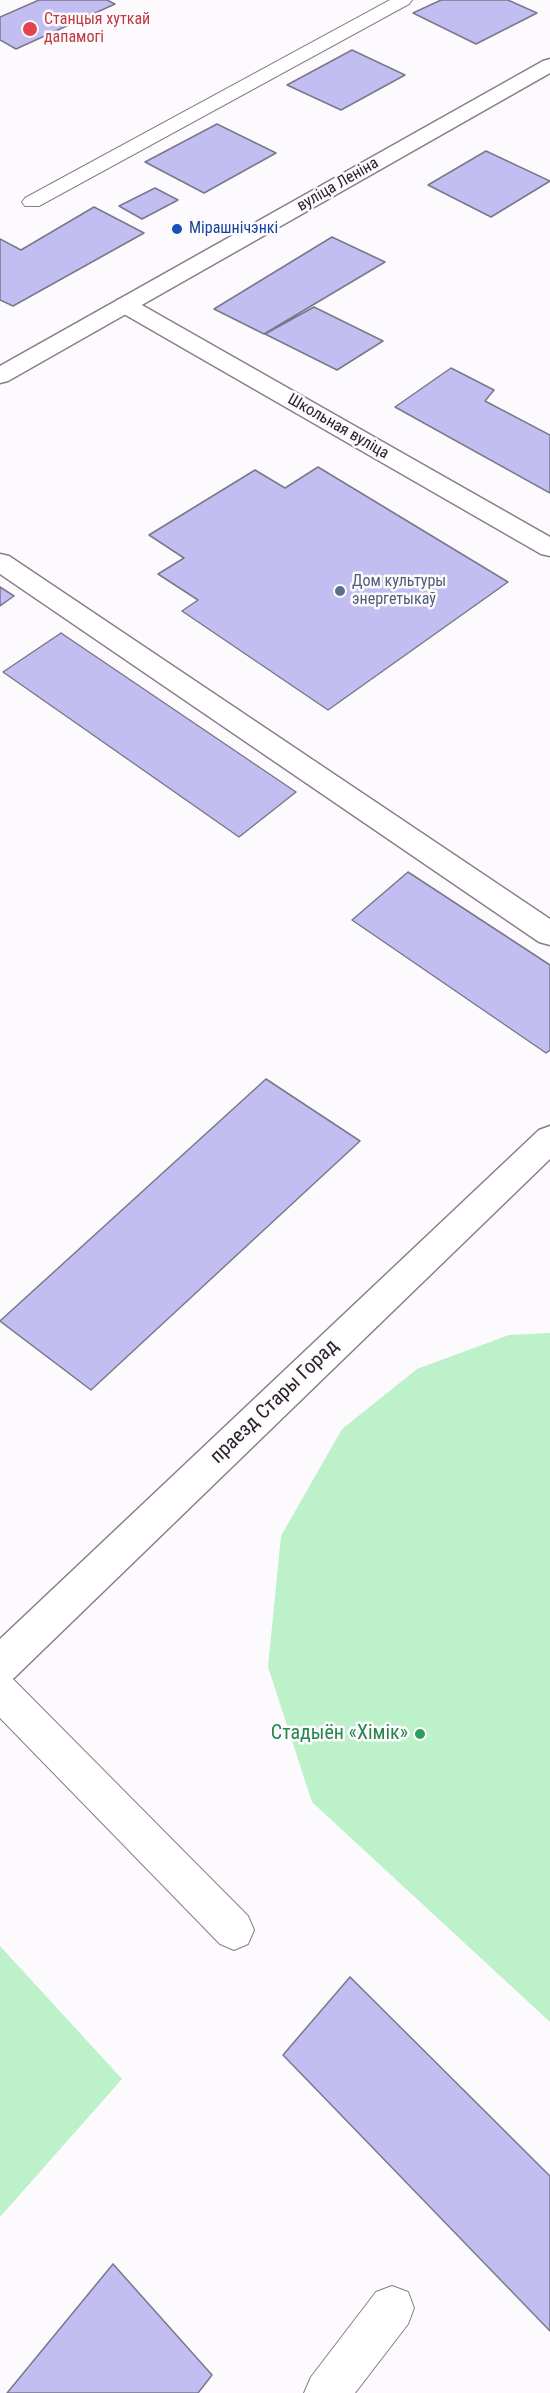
<!DOCTYPE html>
<meta charset="utf-8">
<style>
body{margin:0}
canvas{display:block;background:#fdfafd}
</style>
<canvas width="550" height="2393"></canvas>
<script>
const c = document.querySelector('canvas').getContext('2d');
c.lineJoin = 'round';
function fillPath(path, color) { c.fillStyle = color; c.fill(path, 'evenodd'); }
const poly = rows => new Path2D(rows.map(r => 'M' + r).join(''));
function strokePath(path, color, width, dash) { c.strokeStyle = color; c.lineWidth = width; c.lineCap = dash ? 'butt' : 'round'; c.setLineDash(dash || []); c.stroke(path); }
function write(font, color, halo, rows, align = 'center') {
  c.font = font + ' "Roboto Condensed",sans-serif'; c.lineWidth = 5; c.setLineDash([]); c.textBaseline = 'middle'; c.strokeStyle = halo; c.fillStyle = color; for (const [text, x, y, turn = 0] of rows) {
    c.save(); c.translate(x, y); c.rotate((+turn || 0) * Math.PI / 180); c.textAlign = isNaN(turn) ? turn : align; if (halo) c.strokeText(text, 0, 0); c.fillText(text, 0, 0); c.restore();
  }
}
fillPath(poly([
 [550,1333,550,2022,312,1802,268,1667,281,1536,342,1429,417,1369,509,1335],
 [0,1946,122,2079,0,2217]
]), '#bcf1c9');
const building = poly([
 [39,0,107,0,115,4,16,49,0,40,0,17,39,0],
 [441,0,508,0,537,13,476,44,413,13,441,0],
 [352,50,405,75,341,110,287,85,352,50],
 [217,124,276,153,204,193,145,162,217,124],
 [486,151,550,181,491,217,428,185,486,151],
 [155,188,178,200,142,219,119,206,155,188],
 [94,207,144,233,13,306,0,300,0,239,21,250,94,207],
 [332,237,385,262,264,334,214,309,332,237],
 [314,307,383,341,337,370,265,334,314,307],
 [451,368,494,390,485,401,550,435,550,493,395,407,451,368],
 [318,467,508,582,328,710,182,611,198,600,158,574,184,558,149,535,255,470,285,488,318,467],
 [0,587,14,596,0,606,0,587],
 [61,633,296,792,239,837,3,672,61,633],
 [408,872,550,965,550,1050,546,1053,352,920,408,872],
 [266,1079,360,1141,91,1390,0,1321,266,1079],
 [350,1977,550,2176,550,2331,283,2055,350,1977],
 [113,2264,212,2375,198,2393,7,2393,113,2264]
]);
fillPath(building, '#c3bef1');
strokePath(building, '#79788b', 1.5);
const service = poly([
 [390,0,412,0,409,4,39,206,25,206,22,202,25,198,390,0],
 [0,1674,13,1679,248,1916,254,1930,248,1944,234,1950,220,1944,0,1718,0,1674],
 [392,2286,408,2292,414,2308,408,2324,355,2393,304,2393,311,2377,376,2292,392,2286]
]);
const minor = poly([
 [125,298,133,300,550,537,550,556,541,554,117,310,114,305,117,300,125,298],
 [0,554,9,556,550,919,550,945,539,942,0,574,0,554],
 [550,1126,550,1159,14,1678,0,1684,0,1639,539,1130,550,1126]
]);
const tertiary = poly([
 [550,59,550,73,8,381,0,383,0,366,543,61,550,59]
]);
strokePath(service, '#8b7c8b', 2);
strokePath(minor, '#8b7c8b', 3);
strokePath(tertiary, '#8b7c8b', 3);
fillPath(service, '#fff');
fillPath(minor, '#fff');
fillPath(tertiary, '#fff');
for (const [x, y, r, color] of [
 [30,29,8,"#e0444e"],
 [177,229,6,"#1a4fb4"],
 [340,591,6,"#5c6f8a"],
 [420,1734,6,"#2e9e5b"]
]) { const dot = new Path2D(); dot.arc(x, y, r, 0, 2 * Math.PI); c.fillStyle = color; c.fill(dot); strokePath(dot, '#fdfafd', 2); }
write('16px', '#be3a42', '#fdfafd', [
 ["Станцыя хуткай",44,20],
 ["дапамогі",44,38]
], 'left');
write('16px', '#292329', '#fdfafd', [
 ["вуліца Леніна",338,185,-30],
 ["Школьная вуліца",338,427,30]
]);
write('16px', '#164399', '#fdfafd', [
 ["Мірашнічэнкі",189,229]
], 'left');
write('16px', '#4e5e75', '#fdfafd', [
 ["Дом культуры",352,582],
 ["энергетыкаў",352,600]
], 'left');
write('20px', '#292329', '#fdfafd', [
 ["праезд Стары Горад",275,1402,-44]
]);
write('20px', '#27864d', '#fdfafd', [
 ["Стадыён «Хімік»",408,1734]
], 'right');
</script>
